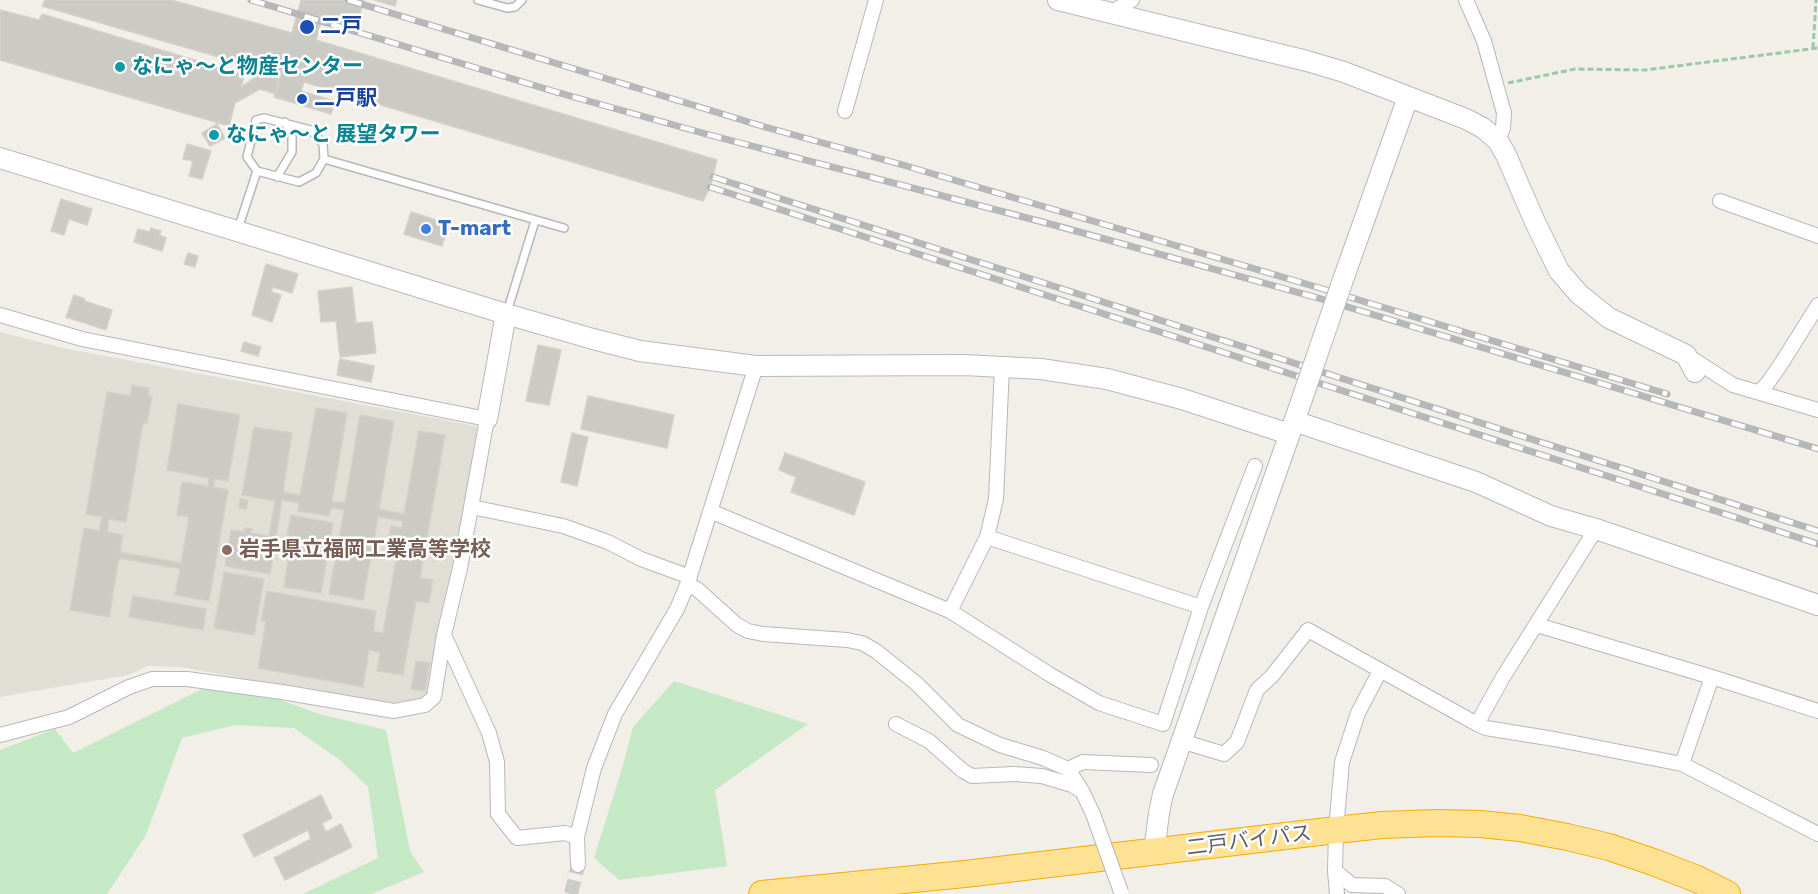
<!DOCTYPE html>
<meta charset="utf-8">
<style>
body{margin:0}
canvas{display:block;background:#f1efe8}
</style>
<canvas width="1818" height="894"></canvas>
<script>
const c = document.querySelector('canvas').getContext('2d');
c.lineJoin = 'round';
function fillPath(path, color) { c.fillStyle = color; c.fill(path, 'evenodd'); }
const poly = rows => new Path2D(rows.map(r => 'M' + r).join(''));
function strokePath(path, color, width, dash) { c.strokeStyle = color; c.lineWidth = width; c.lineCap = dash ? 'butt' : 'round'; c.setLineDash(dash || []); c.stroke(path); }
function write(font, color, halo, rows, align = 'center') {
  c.font = font + ' Rubik,"Noto Sans JP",sans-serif'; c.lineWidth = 5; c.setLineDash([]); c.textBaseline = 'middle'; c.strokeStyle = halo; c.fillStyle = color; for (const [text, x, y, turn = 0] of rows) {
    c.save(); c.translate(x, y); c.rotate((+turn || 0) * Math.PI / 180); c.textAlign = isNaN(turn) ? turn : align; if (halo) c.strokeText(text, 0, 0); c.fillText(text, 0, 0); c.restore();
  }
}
fillPath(poly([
 [0,332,63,348,476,426,478,434,427,696,392,705,180,667,148,666,128,675,0,697]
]), '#e1ded6');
fillPath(poly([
 [222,679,319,714,386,730,410,851,424,872,371,894,303,894,378,858,368,787,340,760,294,728,235,725,182,738,146,835,107,894,0,894,0,750,55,729,73,753],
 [674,681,808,724,715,790,727,866,619,880,594,858,621,772,633,727]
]), '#c5e8c5');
const building = poly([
 [45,0,171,0,292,33,301,0,364,0,354,34,321,23,316,40,717,160,710,187,703,201,304,82,301,91,335,101,331,114,274,97,281,75,42,6,45,0],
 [374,0,397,0,395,6,374,0],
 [0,10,39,20,42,14,244,75,241,87,261,74,279,79,275,94,260,89,235,103,229,126,0,60,0,10],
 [217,124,225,138,210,146,202,133,217,124],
 [187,144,211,151,202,179,189,176,193,161,183,159,187,144],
 [61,199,92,209,87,225,69,219,64,235,51,231,61,199],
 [411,212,449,224,442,246,404,234,411,212],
 [151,228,161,231,159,235,166,238,162,251,134,242,138,229,150,232,151,228],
 [188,253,198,256,195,267,184,264,188,253],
 [266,264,298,274,292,293,273,287,271,292,281,295,272,322,252,315,266,264],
 [352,287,356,323,372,322,376,353,340,357,336,321,321,322,318,291,352,287],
 [74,295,85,299,84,301,112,310,106,330,66,317,74,295],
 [244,342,261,347,258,356,241,351,244,342],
 [538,345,561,350,549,405,526,401,538,345],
 [340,359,374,366,371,382,337,375,340,359],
 [132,385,149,388,148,396,152,396,147,423,143,423,126,522,109,519,107,532,123,535,120,552,181,563,189,517,177,515,182,482,208,486,209,478,167,470,178,404,240,415,228,481,215,479,214,487,228,490,209,601,175,595,180,569,119,558,109,617,70,610,84,528,99,531,102,517,86,514,107,392,130,396,132,385],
 [588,396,674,415,667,448,581,429,588,396],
 [316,408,347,413,332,501,345,503,360,415,394,421,379,509,404,514,419,431,445,435,420,578,433,580,429,603,416,601,403,675,377,671,380,652,369,650,363,687,258,668,266,621,261,621,267,591,376,611,373,631,383,633,399,542,388,540,391,526,402,528,403,521,378,517,363,600,329,594,344,510,331,508,329,516,298,511,299,503,282,500,270,574,225,566,231,530,244,532,245,528,252,529,251,533,269,536,275,501,242,495,254,427,292,433,283,492,300,495,316,408],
 [572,433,588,437,577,486,561,482,572,433],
 [785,453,865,482,854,515,791,492,796,477,779,470,785,453],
 [240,498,248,500,246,509,239,508,240,498],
 [291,515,333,523,321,593,284,587,289,554,284,553,291,515],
 [224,572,264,579,254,635,214,628,224,572],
 [133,596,206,609,203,630,129,617,133,596],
 [416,661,430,663,425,691,411,689,416,661],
 [321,795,332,818,322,823,326,832,341,824,352,847,285,880,274,858,311,839,308,830,254,857,243,835,321,795]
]);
fillPath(building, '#cccac5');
strokePath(building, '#d6d1c6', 1.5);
strokePath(poly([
 [571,894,578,865]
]), '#ccccc8', 14, [14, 7]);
const lane = poly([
 [478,0,507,8,515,7,522,0],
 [324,159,564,228],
 [277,177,292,152,292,136,285,122],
 [238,229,257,171,247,157,256,120,264,118,311,130,323,144,324,159,316,173,299,182,257,171],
 [507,312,535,221]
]);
const street = poly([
 [1466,0,1484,41,1504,113,1503,128,1498,141],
 [1112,12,1132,0],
 [845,111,876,0],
 [1720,201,1818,236],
 [0,315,82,339,487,419,460,568,444,635,434,697,425,705,394,711,282,692,187,679,152,679,129,687,69,717,0,735],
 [1688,356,1733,385,1818,410],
 [1759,392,1767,384,1781,364,1818,305],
 [472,507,563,526,608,542,641,559,690,577],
 [710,511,950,611,1049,674,1099,703,1163,724,1201,607,1255,466],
 [987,537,1201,607],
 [687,585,697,589,737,625,748,631,763,634,847,640,862,643,876,651,917,684,958,725,1000,745,1043,758,1068,769,1082,791,1093,814],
 [950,611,987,537,996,499,1002,367],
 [1537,625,1712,677,1818,711],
 [444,635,489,733,497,762,498,814,517,838,565,833,577,837],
 [1712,677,1682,764,1818,834],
 [896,724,929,741,963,771,972,776,1014,774,1042,776,1072,785,1080,790],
 [1477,724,1486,728,1554,739,1682,764],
 [1181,741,1224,754,1237,742,1257,690,1272,676,1308,630,1477,724,1503,677,1596,529],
 [1068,769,1083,762,1151,765],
 [578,865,577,837,594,768,615,714,677,609,687,585,756,366],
 [1335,871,1352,885,1385,886,1398,894],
 [1337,894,1335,871,1336,830,1342,762,1358,713,1380,671]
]);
const secondary = poly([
 [1058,0,1307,61,1344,72,1466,119,1483,128,1498,141,1506,155,1535,222,1559,271,1579,294,1609,318,1686,355,1695,372],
 [0,158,506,314,593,339,640,351,756,366,964,365,1041,369,1107,379,1182,399,1289,434],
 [1344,277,1408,97],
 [487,419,506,314],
 [1294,421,1476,482,1551,516,1596,529,1818,605],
 [1154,852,1159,813,1163,794,1302,399]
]);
const highway = poly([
 [762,894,965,874,1336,830,1382,825,1437,823,1480,824,1520,828,1567,837,1609,847,1653,862,1697,879,1727,894]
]);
strokePath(lane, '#b5b8bc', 10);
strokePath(street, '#b5b8bc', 16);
strokePath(secondary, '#b6babf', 22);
strokePath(highway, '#f9ab00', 28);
strokePath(poly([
 [1813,48,1816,0],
 [1508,83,1575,69,1645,70,1818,48]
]), '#9cc7a9', 3, [6, 3]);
strokePath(lane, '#fff', 7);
strokePath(street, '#fff', 14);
strokePath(secondary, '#fff', 20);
strokePath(highway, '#fde293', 26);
const rail = poly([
 [251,0,556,92,706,134,1054,225,1318,298,1818,449],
 [348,0,765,127,903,165,1323,289,1667,394],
 [713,177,1818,531],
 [710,187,1818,544]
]);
strokePath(rail, '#b6b7b8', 7);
strokePath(rail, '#fff', 4.5, [14]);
const streetBridge = poly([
 [1093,814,1121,892]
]);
const secondaryBridge = poly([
 [1302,399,1344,277]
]);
strokePath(streetBridge, '#b5b8bc', 16, []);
strokePath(secondaryBridge, '#b6babf', 22, []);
strokePath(streetBridge, '#fff', 14);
strokePath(secondaryBridge, '#fff', 20);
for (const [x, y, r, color] of [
 [307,27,8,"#1a4fb4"],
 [120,67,6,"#0f9aa8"],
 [302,99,6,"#1a4fb4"],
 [214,135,6,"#0f9aa8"],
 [426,229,6,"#3f7fe0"],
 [227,550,6,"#8d6e63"]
]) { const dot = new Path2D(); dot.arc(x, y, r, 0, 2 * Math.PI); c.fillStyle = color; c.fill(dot); strokePath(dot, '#fff', 2); }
write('bold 21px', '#164399', '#fff', [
 ["二戸",320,27],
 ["二戸駅",314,99]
], 'left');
write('bold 21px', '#0d838f', '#fff', [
 ["なにゃ～と物産センター",132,67],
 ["なにゃ～と 展望タワー",226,135]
], 'left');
write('bold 21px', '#366cbe', '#fff', [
 ["T-mart",438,229]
], 'left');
write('bold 21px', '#785e54', '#fff', [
 ["岩手県立福岡工業高等学校",239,550]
], 'left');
write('21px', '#5f6368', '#fff', [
 ["二戸バイパス",1249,841,-7]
]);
</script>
